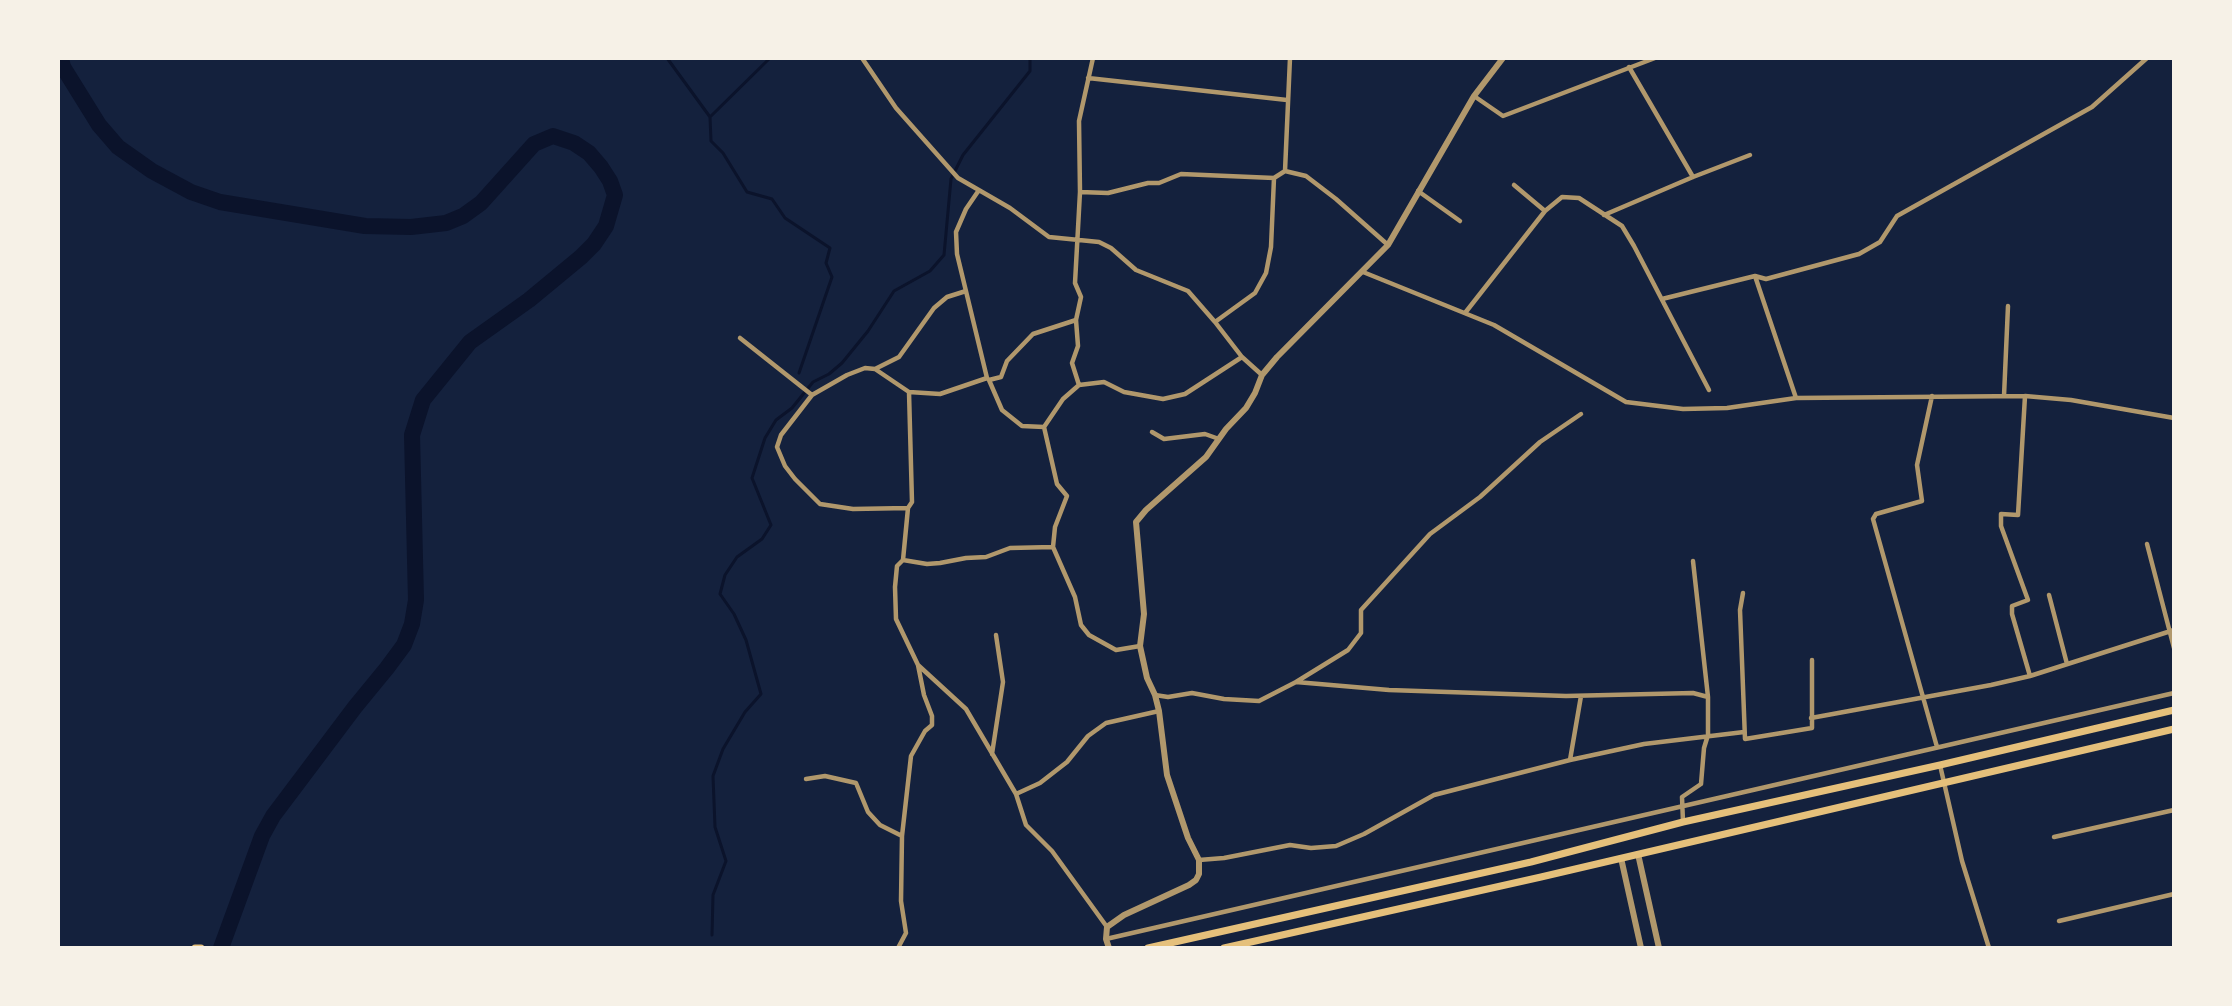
<!DOCTYPE html>
<style>
body{margin:0}
#map{position:relative;width:2232px;height:1006px;overflow:hidden;background:#14213d;font-family:"Alegreya Sans",sans-serif}
canvas{display:block}
.frame{position:absolute;inset:0;border:60px solid #f6f1e7;pointer-events:none}
</style>
<div id="map">
<canvas width="2232" height="1006"></canvas>
<div class="frame"></div>
</div>
<script>
const c = document.querySelector('canvas').getContext('2d');
c.lineJoin = 'round';
const poly = rows => new Path2D(rows.map(r => 'M' + r).join(''));
function strokePath(path, color, width, dash) { c.strokeStyle = color; c.lineWidth = width; c.lineCap = dash ? 'butt' : 'round'; c.setLineDash(dash || []); c.stroke(path); }
strokePath(poly([
 [667,58,710,117],
 [770,58,710,117,711,141,723,153,747,192,772,199,785,218,830,248,826,263,832,277,799,373],
 [712,935,713,895,726,861,715,827,713,776,723,749,745,712,761,694,746,640,734,614,720,594,725,575,737,557,762,539,771,525,752,478,765,438,776,420,792,408,813,382,829,374,842,363,868,331,894,291,930,271,944,255,951,179,963,155,1030,71,1030,58]
]), '#0b132b', 3);
strokePath(poly([
 [61,58,63,67,99,125,118,147,152,171,191,192,220,202,365,226,411,227,446,223,463,216,481,203,534,144,553,136,574,143,589,153,601,167,610,181,615,195,606,226,594,244,581,257,529,300,470,342,423,400,412,435,416,600,412,624,404,645,387,668,355,707,273,816,262,836,221,948]
]), '#0b132b', 16);
strokePath(poly([
 [862,58,896,108,958,178,1010,208,1049,237,1099,242,1111,248,1136,270,1188,291,1215,322,1242,357,1262,375],
 [1290,58,1285,171,1306,176,1336,199,1388,245],
 [1629,67,1693,177],
 [1088,78,1287,100],
 [1474,96,1503,116,1655,58],
 [1514,185,1545,211],
 [979,190,966,209,956,232,957,254,987,378],
 [1418,191,1460,221],
 [1080,192,1108,193,1148,183,1159,183,1181,174,1274,178,1285,171],
 [1604,215,1693,177,1750,155],
 [1363,272,1494,325,1626,402,1683,409,1727,408,1796,398,2025,396,2071,400,2174,418],
 [1755,276,1796,398],
 [1662,299,1755,276,1766,279,1859,254,1880,242,1897,216,2092,107,2147,58],
 [1465,313,1545,211,1562,197,1579,198,1622,226,1634,246,1709,390],
 [1215,322,1255,293,1266,273,1271,247,1274,178],
 [740,338,812,395],
 [875,369,899,357,934,308,947,297,966,291],
 [989,380,1002,410,1022,426,1044,427,1057,484,1067,496,1055,527,1053,547,1075,597,1081,625,1089,635,1116,650,1140,646],
 [1079,385,1072,363,1078,346,1076,320,1081,297,1075,283,1080,192,1079,121,1093,58],
 [1932,396,1917,465,1922,501,1876,514,1873,519,1937,747],
 [2004,396,2008,306],
 [2025,396,2018,515,2001,514,2001,526,2028,600,2012,606,2012,614,2030,676],
 [1044,427,1063,399,1079,385,1104,382,1124,392,1163,399,1185,394,1242,357],
 [1152,432,1164,439,1205,434,1219,439],
 [908,508,853,509,820,504,795,479,785,466,777,447,781,435,812,395,847,375,865,368,875,369,909,392,940,394,987,378,989,380,1001,377,1007,361,1033,334,1076,320],
 [2147,544,2174,648],
 [903,560,908,508,912,502,909,392],
 [1693,561,1708,697],
 [1743,593,1740,610,1745,739,1812,728,1812,660],
 [2049,595,2067,664],
 [918,665,966,709,1016,794,1026,825,1052,851,1107,927],
 [1296,682,1348,650,1361,633,1361,610,1430,534,1480,497,1540,442,1581,414],
 [1155,695,1168,697,1192,693,1224,699,1259,701,1296,682,1389,690,1566,696,1693,693,1708,697,1708,735,1704,748,1701,784,1682,797,1683,822],
 [1811,718,1991,685,2030,676,2174,630],
 [992,754,1003,682,996,635],
 [1570,760,1581,696],
 [1940,765,1962,861,1989,948],
 [806,779,825,776,856,783,868,812,880,825,902,836],
 [1016,794,1040,783,1067,762,1088,736,1106,723,1159,711],
 [2054,837,2174,810],
 [1199,860,1224,858,1290,845,1311,848,1336,846,1364,834,1434,795,1570,760,1644,744,1744,732],
 [2059,921,2174,894],
 [1106,939,2174,693],
 [898,948,906,933,901,901,902,836,911,756,925,731,932,725,932,716,924,695,918,665,896,619,895,587,897,566,903,560,927,564,940,563,966,558,986,557,1010,548,1053,547]
]), '#b1986c', 4.5);
strokePath(poly([
 [1638,854,1659,948],
 [1621,858,1641,948],
 [1109,948,1106,939,1107,927,1124,915,1189,885,1196,880,1199,874,1199,860,1188,838,1167,775,1159,711,1155,695,1147,678,1140,646,1144,614,1136,522,1146,510,1206,457,1226,429,1246,408,1255,393,1262,375,1277,357,1388,245,1474,96,1503,58]
]), '#b1986c', 6);
strokePath(poly([
 [195,948,201,948],
 [1148,948,1531,862,1683,822,1940,765,2174,710],
 [1224,948,1541,877,2174,729]
]), '#e5c07b', 7);
</script>
